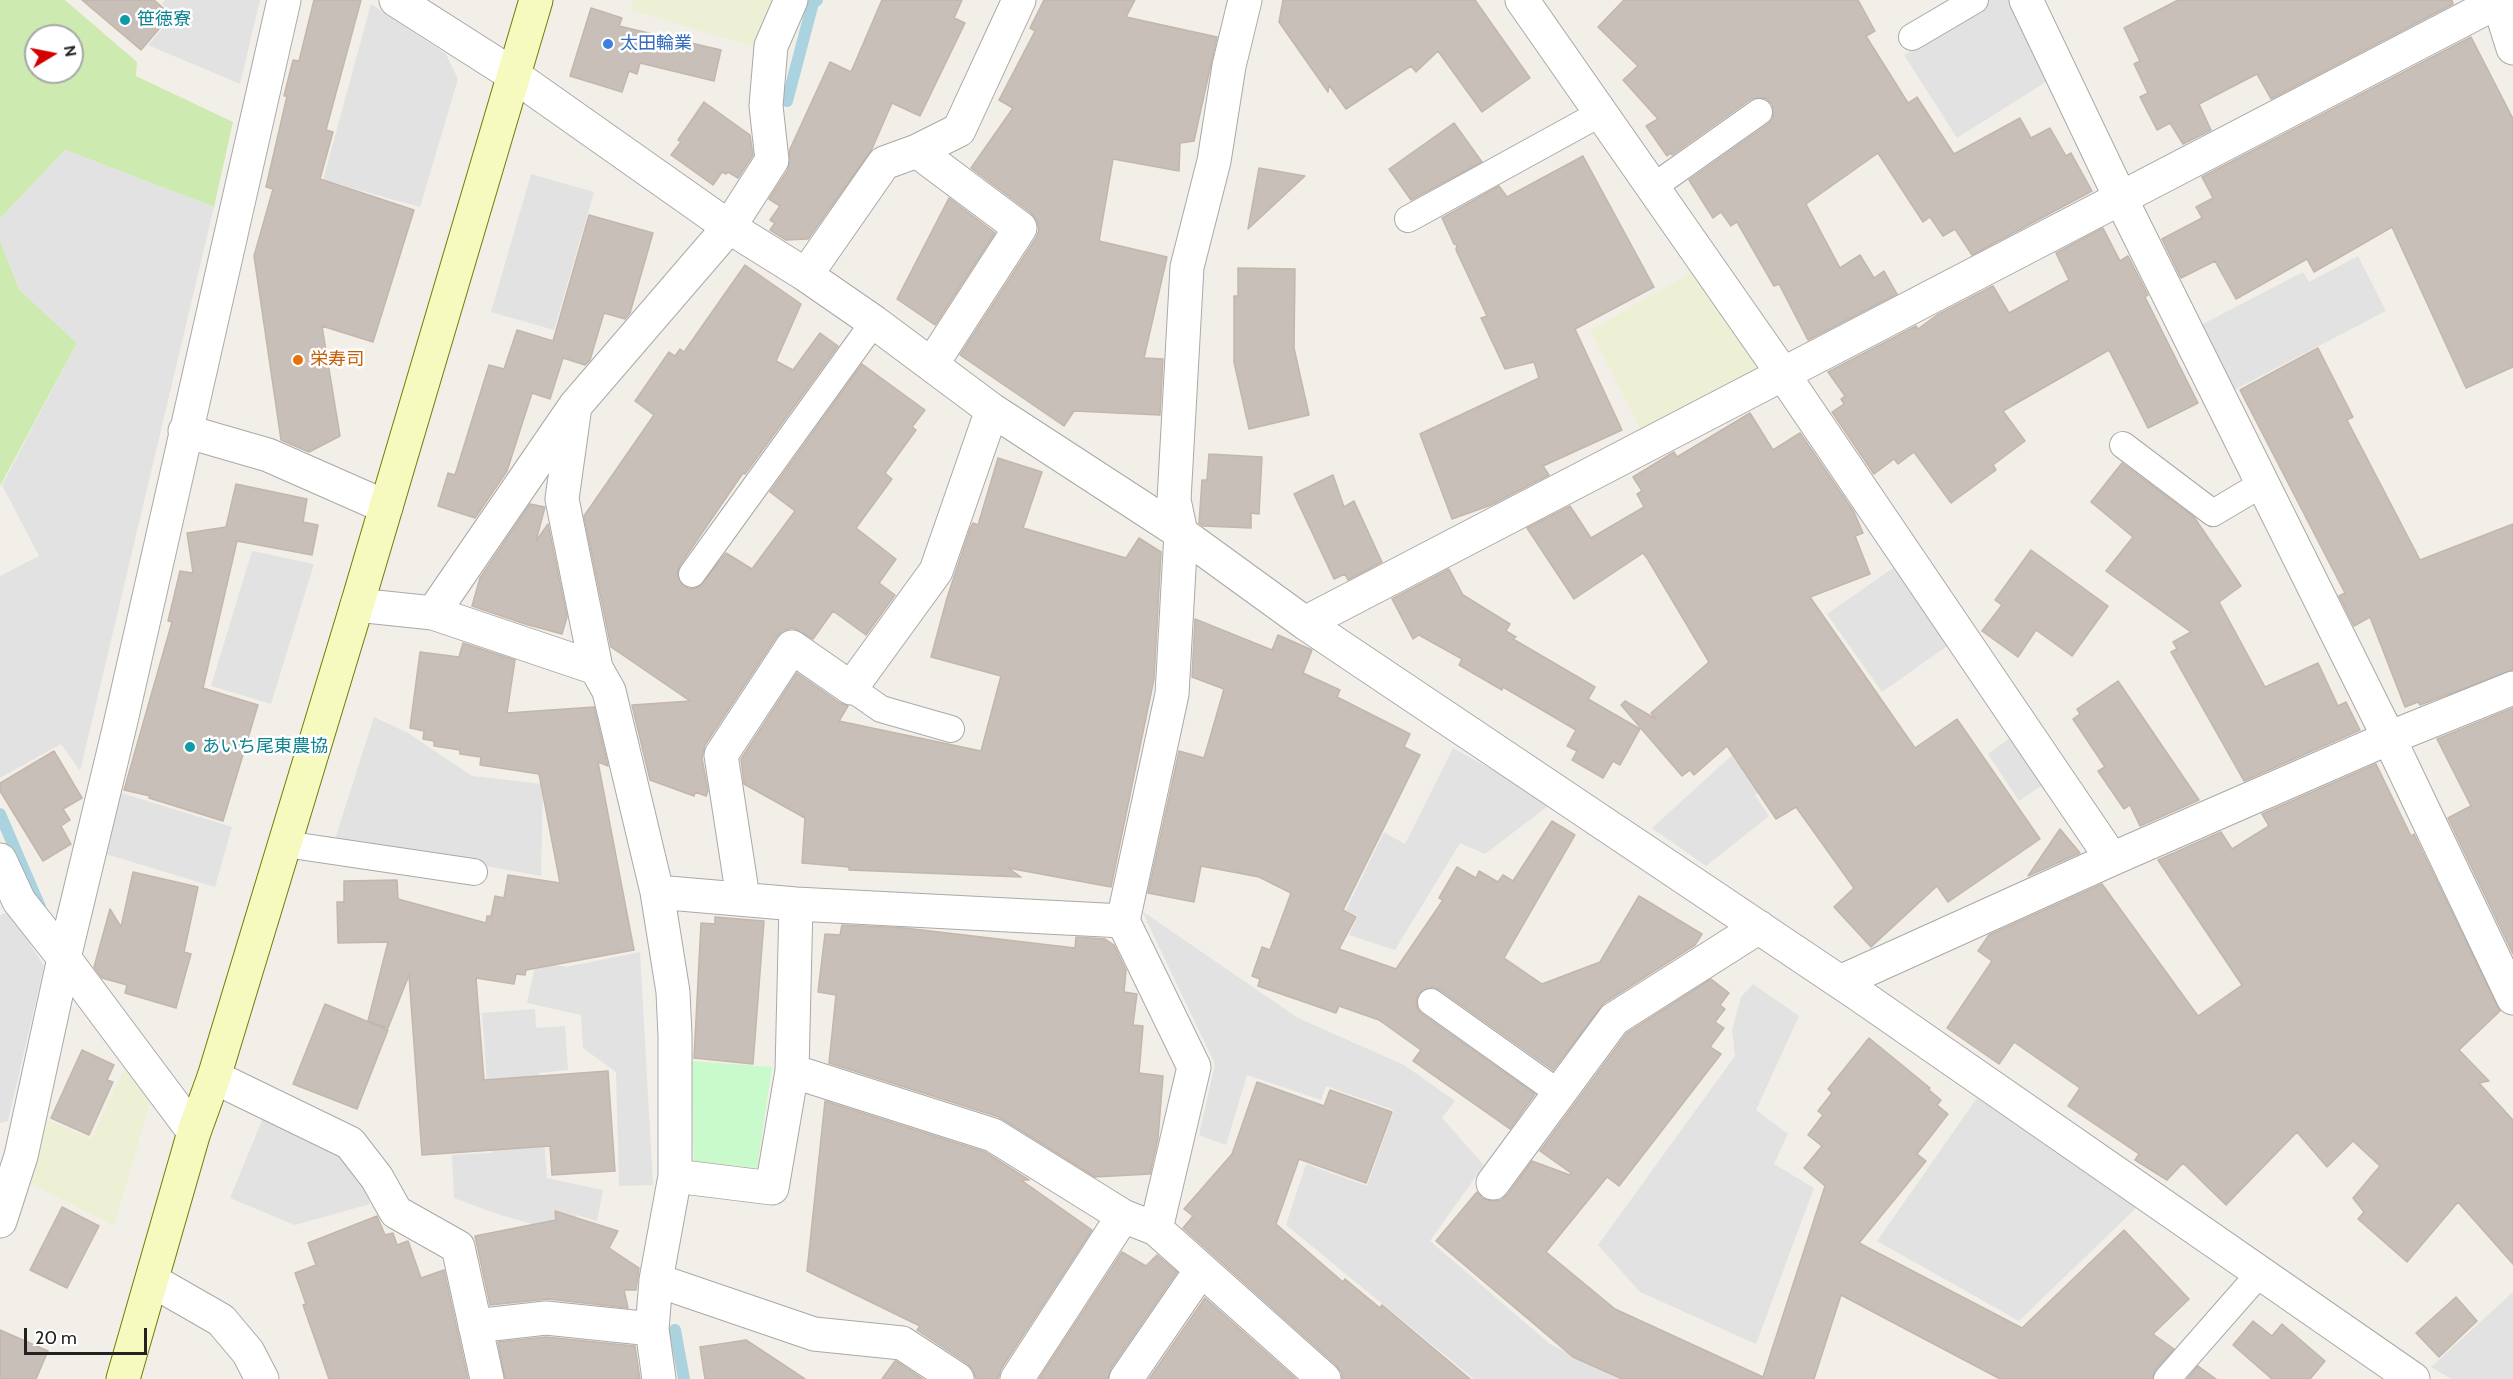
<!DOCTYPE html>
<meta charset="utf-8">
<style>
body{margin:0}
#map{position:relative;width:2513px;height:1379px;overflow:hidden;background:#f2efe9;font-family:Cabin,sans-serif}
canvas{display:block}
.north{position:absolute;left:24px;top:24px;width:60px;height:60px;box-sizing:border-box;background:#fff;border:2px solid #a7a7a7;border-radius:50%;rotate:80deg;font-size:16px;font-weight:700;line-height:24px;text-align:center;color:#222}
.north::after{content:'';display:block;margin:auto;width:21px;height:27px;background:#d40000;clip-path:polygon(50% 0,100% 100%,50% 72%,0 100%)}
.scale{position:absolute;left:24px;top:1328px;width:123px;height:27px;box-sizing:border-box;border:3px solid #222;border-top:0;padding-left:8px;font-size:18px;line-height:21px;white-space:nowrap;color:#222;-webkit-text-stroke:4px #fff;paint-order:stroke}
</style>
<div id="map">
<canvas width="2513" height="1379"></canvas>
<div class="north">N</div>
<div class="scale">20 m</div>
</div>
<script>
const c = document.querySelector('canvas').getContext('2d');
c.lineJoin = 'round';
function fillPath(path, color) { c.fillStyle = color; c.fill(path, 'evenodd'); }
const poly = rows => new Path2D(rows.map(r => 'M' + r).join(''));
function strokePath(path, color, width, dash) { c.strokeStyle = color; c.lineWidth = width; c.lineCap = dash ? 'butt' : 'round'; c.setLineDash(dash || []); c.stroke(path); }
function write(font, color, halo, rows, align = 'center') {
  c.font = font + ' Cabin,"Noto Sans JP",sans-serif'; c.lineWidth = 5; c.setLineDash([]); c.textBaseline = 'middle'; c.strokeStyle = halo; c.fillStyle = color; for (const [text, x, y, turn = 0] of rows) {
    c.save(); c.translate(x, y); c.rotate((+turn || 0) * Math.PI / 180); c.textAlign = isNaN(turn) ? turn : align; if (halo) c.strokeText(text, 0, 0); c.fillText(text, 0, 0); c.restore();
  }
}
fillPath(poly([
 [634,0,775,0,758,48,630,10],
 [1696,270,1758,359,1759,372,1642,432,1590,330],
 [126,1065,153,1093,114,1226,24,1181,39,1116,91,1139]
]), '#eef0d5');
fillPath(poly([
 [0,0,65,0,137,62,136,76,233,122,214,207,65,150,0,219],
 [36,36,72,36,72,72,36,72],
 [0,240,19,289,77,343,0,486]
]), '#cdebb0');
fillPath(poly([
 [691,1061,772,1067,757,1168,694,1161]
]), '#c8facc');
fillPath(poly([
 [165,0,260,0,240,84,148,45,174,15,162,4],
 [1990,0,2010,0,2049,80,1957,138,1904,55],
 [371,4,446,54,458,79,420,207,323,180],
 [65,150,214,207,80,771,61,744,0,778,0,576,39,556,2,485,77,343,19,289,0,240,0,219],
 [531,174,594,192,554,330,491,312],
 [2358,256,2386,311,2234,390,2201,325,2303,272,2309,282],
 [252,551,314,564,271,704,211,686],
 [1896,566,1950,644,1882,692,1827,614],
 [374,717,408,733,472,776,543,784,541,876,335,839],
 [2014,735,2047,782,2019,801,1988,754],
 [1453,748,1552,803,1485,854,1460,843,1395,950,1349,935,1358,916,1346,910,1384,832,1405,844],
 [1740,748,1772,783,1755,795,1769,816,1706,866,1652,828],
 [118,792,232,827,215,887,99,852],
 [1142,911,1298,1018,1404,1065,1455,1101,1442,1118,1484,1165,1430,1241,1550,1344,1619,1379,1474,1379,1286,1225,1306,1164,1367,1186,1394,1110,1326,1086,1321,1100,1247,1075,1226,1145,1199,1135,1215,1064],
 [10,912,44,966,8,1121,0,1123,0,915],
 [640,952,653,1185,619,1186,616,1072,583,1048,581,1015,527,1003,536,961,566,967],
 [1753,984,1799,1016,1756,1110,1788,1134,1774,1164,1814,1188,1756,1344,1640,1292,1598,1245,1735,1056,1732,1030,1741,997],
 [535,1009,536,1028,565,1026,568,1070,539,1073,547,1178,603,1190,597,1221,576,1215,570,1235,491,1212,454,1198,452,1155,492,1153,482,1013],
 [1977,1098,2136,1208,2019,1321,1877,1241],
 [265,1113,331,1146,361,1174,370,1204,295,1225,230,1198],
 [2513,1292,2513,1379,2451,1379,2431,1367]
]), '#e2e2e2');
strokePath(poly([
 [787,101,813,3,817,0],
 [0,814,40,907],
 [675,1330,684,1379]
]), '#aad3df', 12);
const building = poly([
 [82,0,154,0,171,15,141,50,82,0],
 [314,0,361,0,326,130,333,132,320,179,414,210,373,342,322,326,340,436,309,452,281,440,254,256,273,189,266,187,287,96,284,96,293,60,299,61,314,0],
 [882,0,962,0,954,18,965,23,920,116,892,103,871,151,808,239,786,240,770,230,775,223,770,220,780,206,769,199,788,170,790,149,830,62,851,72,882,0],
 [1044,0,1135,0,1126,17,1217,37,1194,141,1180,143,1179,171,1113,159,1099,241,1167,257,1144,358,1163,359,1160,415,1074,411,1064,426,960,355,1036,238,1039,230,1037,221,1031,213,971,168,1013,108,999,100,1035,31,1030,28,1044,0],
 [1283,0,1475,0,1530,78,1482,112,1438,51,1416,72,1411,66,1346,109,1329,85,1328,92,1279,22,1283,0],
 [1624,0,1858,0,1875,31,1866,36,1908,103,1917,97,1954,154,2020,118,2031,138,2050,128,2066,156,2071,153,2092,191,1972,255,1955,229,1943,236,1930,217,1923,222,1878,153,1806,204,1840,268,1860,255,1874,278,1884,271,1897,294,1808,340,1779,284,1774,286,1737,222,1731,226,1721,212,1713,218,1689,180,1768,124,1773,118,1772,104,1765,98,1751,99,1672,155,1671,153,1667,156,1646,126,1658,119,1623,80,1638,66,1598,27,1624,0],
 [2178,0,2452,0,2453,4,2271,99,2257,74,2199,104,2211,130,2183,144,2170,123,2157,130,2140,97,2148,93,2134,64,2140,61,2124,28,2178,0],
 [591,8,622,18,619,26,721,50,714,81,640,63,637,74,629,71,622,92,570,76,591,8],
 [2471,37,2513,119,2513,367,2466,388,2392,227,2314,272,2307,259,2236,299,2215,261,2181,278,2162,239,2202,218,2196,207,2213,198,2202,177,2471,37],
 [704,102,750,135,753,155,738,178,728,172,726,174,722,172,713,185,671,155,681,142,678,140,704,102],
 [1454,123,1482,162,1411,200,1389,169,1454,123],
 [1583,156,1654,287,1575,329,1622,430,1543,466,1549,475,1491,505,1452,519,1420,434,1539,378,1534,362,1505,369,1481,318,1487,316,1456,250,1457,245,1454,244,1442,218,1499,186,1507,197,1583,156],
 [1259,168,1305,176,1248,229,1259,168],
 [949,198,995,233,935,325,897,299,949,198],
 [589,215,653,233,630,313,625,319,604,313,590,360,585,365,563,358,550,399,532,393,507,471,475,518,438,506,448,473,455,475,489,365,504,369,517,330,553,341,589,215],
 [2103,228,2120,261,2128,256,2148,295,2145,297,2198,403,2148,428,2109,350,2003,411,2025,441,1993,465,1996,470,1951,503,1914,452,1898,464,1894,459,1874,474,1832,412,1844,404,1841,399,1845,396,1828,372,1916,326,1918,329,1937,315,1993,286,2009,313,2069,280,2056,253,2103,228],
 [745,265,801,304,776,361,793,370,820,333,838,346,745,474,743,473,680,565,677,573,683,586,691,589,699,587,726,553,752,569,795,511,770,492,862,364,925,410,912,427,916,430,885,473,892,479,856,528,896,559,879,583,895,595,866,635,833,611,813,639,793,628,784,630,777,636,705,745,702,758,708,791,706,796,695,792,694,796,650,780,632,705,690,701,611,647,584,516,654,415,635,401,669,352,675,356,680,349,684,352,745,265],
 [1238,268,1295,269,1294,348,1309,415,1249,429,1234,362,1234,296,1238,296,1238,268],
 [2318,348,2353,417,2347,420,2420,560,2513,524,2513,670,2420,705,2418,702,2405,707,2370,617,2354,626,2339,596,2345,593,2240,390,2318,348],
 [1750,413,1773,450,1800,433,1854,512,1863,533,1855,536,1870,574,1810,597,1915,748,1957,719,2040,839,1948,902,1937,886,1871,947,1834,907,1854,888,1796,807,1776,819,1727,746,1694,775,1690,770,1682,776,1621,705,1625,701,1656,719,1651,713,1709,662,1647,558,1643,553,1574,599,1527,528,1570,506,1591,538,1644,507,1637,494,1642,491,1633,477,1674,452,1677,457,1750,413],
 [1209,454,1262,457,1259,514,1251,513,1251,528,1203,526,1199,523,1202,480,1207,480,1209,454],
 [998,458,1042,472,1023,528,1126,558,1139,538,1161,552,1154,679,1111,887,1008,868,1021,877,849,870,849,867,802,863,805,818,744,784,741,759,797,673,840,703,848,706,839,721,981,751,1001,676,931,657,947,598,970,529,973,523,978,525,998,458],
 [2122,463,2194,517,2241,586,2219,602,2265,687,2318,663,2338,706,2346,702,2360,730,2244,781,2171,652,2177,649,2173,642,2191,632,2106,571,2133,537,2091,502,2122,463],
 [1333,475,1344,507,1354,501,1382,562,1348,580,1345,574,1334,579,1294,494,1333,475],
 [236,484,307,499,303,522,318,525,312,555,237,541,203,688,258,705,223,821,149,798,150,796,124,790,172,622,168,621,180,571,193,573,187,533,226,527,236,484],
 [530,504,545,507,536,541,548,524,567,617,562,634,525,624,472,606,480,578,530,504],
 [2031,550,2108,606,2072,656,2036,630,2018,657,1982,631,2002,605,1995,600,2031,550],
 [1449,569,1463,595,1510,624,1506,631,1516,637,1513,639,1595,687,1588,699,1640,729,1620,765,1613,761,1603,778,1572,760,1577,751,1567,746,1576,730,1503,687,1502,690,1459,665,1462,659,1419,635,1413,639,1392,599,1449,569],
 [1195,619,1272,650,1278,635,1312,650,1303,673,1340,690,1337,697,1410,734,1404,747,1420,755,1343,910,1356,917,1339,949,1396,969,1443,900,1439,898,1457,867,1476,878,1479,871,1498,882,1503,875,1513,881,1552,821,1575,835,1504,958,1542,984,1600,962,1639,896,1702,934,1695,945,1604,1003,1553,1070,1440,990,1432,987,1419,993,1416,1001,1418,1009,1422,1014,1535,1094,1510,1129,1413,1061,1421,1050,1379,1020,1339,1006,1336,1013,1258,986,1260,979,1252,976,1262,947,1270,950,1291,893,1259,877,1201,866,1194,902,1148,893,1179,751,1204,758,1224,689,1192,677,1195,619],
 [463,643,515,660,507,713,594,707,608,766,598,762,634,950,526,970,525,975,516,974,514,984,476,978,484,1080,608,1071,615,1171,552,1175,550,1146,422,1155,409,975,388,1028,368,1021,388,942,338,943,337,902,344,902,344,881,397,880,398,899,486,923,487,916,491,916,495,896,504,898,508,875,560,883,539,774,480,765,481,757,460,754,460,750,434,746,434,741,423,739,424,731,410,728,420,652,459,657,463,643],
 [2118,681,2199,800,2140,826,2130,805,2124,809,2098,771,2105,767,2073,719,2080,714,2077,709,2118,681],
 [2513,708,2513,954,2448,818,2471,806,2437,739,2513,708],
 [54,751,82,798,63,809,70,820,61,826,71,844,43,861,0,791,0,783,54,751],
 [2376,764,2411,836,2414,834,2500,1011,2459,1050,2489,1081,2479,1083,2513,1120,2513,1264,2458,1202,2407,1262,2358,1219,2364,1212,2353,1198,2380,1166,2353,1141,2327,1167,2297,1132,2226,1205,2183,1163,2167,1180,2135,1160,2139,1154,2068,1106,2080,1088,2014,1042,1999,1064,1947,1028,1992,961,1978,951,1989,935,2102,884,2198,1016,2242,985,2158,860,2221,832,2232,849,2269,826,2262,814,2376,764],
 [2060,829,2080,853,2028,876,2060,829],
 [133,872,198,887,184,952,191,954,176,1008,125,993,127,985,102,978,94,967,110,909,121,927,133,872],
 [715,917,764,921,753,1064,694,1058,701,923,715,924,715,917],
 [842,925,905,928,1075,948,1076,937,1105,939,1114,945,1126,970,1124,992,1137,994,1133,1025,1143,1026,1139,1073,1163,1076,1158,1138,1150,1174,1095,1177,999,1117,829,1063,836,995,818,992,825,934,840,935,842,925],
 [1711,979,1729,993,1720,1005,1725,1009,1715,1022,1724,1028,1710,1047,1721,1054,1619,1186,1607,1177,1546,1252,1615,1309,1763,1377,1825,1186,1804,1168,1822,1146,1808,1135,1823,1115,1818,1111,1832,1093,1828,1089,1869,1038,1930,1088,1929,1090,1941,1100,1937,1105,1948,1114,1917,1154,1926,1161,1859,1243,2022,1328,2124,1230,2189,1299,2153,1334,2174,1349,2156,1369,2152,1379,2000,1379,1841,1295,1814,1379,1622,1379,1573,1357,1436,1241,1477,1192,1482,1198,1490,1201,1501,1200,1508,1194,1532,1161,1570,1175,1571,1173,1540,1151,1627,1033,1711,979],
 [325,1004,388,1030,357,1109,293,1084,325,1004],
 [82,1050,114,1065,107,1080,113,1082,89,1135,51,1118,82,1050],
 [1257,1082,1324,1106,1330,1090,1392,1112,1366,1183,1299,1159,1276,1224,1343,1282,1345,1279,1380,1308,1382,1305,1470,1379,1342,1379,1342,1373,1336,1365,1183,1228,1193,1216,1184,1209,1232,1154,1257,1082],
 [825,1101,985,1152,1029,1180,1021,1180,1092,1230,1001,1369,998,1379,976,1379,973,1370,968,1364,917,1330,920,1326,807,1271,825,1101],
 [62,1207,99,1226,67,1288,30,1270,62,1207],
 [555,1211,618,1231,609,1248,639,1268,636,1290,624,1290,628,1308,548,1299,490,1305,475,1236,556,1220,555,1211],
 [377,1216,385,1235,393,1233,397,1245,408,1241,421,1278,444,1270,468,1379,329,1379,303,1305,306,1304,295,1273,316,1265,308,1243,377,1216],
 [1122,1252,1146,1266,1157,1255,1177,1272,1111,1368,1108,1379,1039,1379,1122,1252],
 [2456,1297,2477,1321,2439,1357,2416,1333,2456,1297],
 [1205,1298,1296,1379,1149,1379,1205,1298],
 [2253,1321,2272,1336,2282,1324,2325,1361,2310,1379,2272,1379,2233,1345,2253,1321],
 [0,1330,48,1351,36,1379,0,1379,0,1330],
 [546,1337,635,1346,640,1379,505,1379,498,1342,546,1337],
 [746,1340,805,1379,705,1379,700,1347,746,1340],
 [895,1361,896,1361,923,1379,882,1379,895,1361],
 [2198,1366,2216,1379,2187,1379,2198,1366]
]);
fillPath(building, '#c7bfb8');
strokePath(building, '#c4b6ab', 1.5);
const lane = poly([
 [1912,37,1975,0],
 [1653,187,1759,112],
 [1408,219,1601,113],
 [2123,445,2213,513,2262,484],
 [692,574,874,322],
 [851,688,881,709,951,729],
 [285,844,474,872],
 [1431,1002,1559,1093],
 [2167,1379,2260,1273]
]);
const street = poly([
 [396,0,512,74,729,227,806,275,874,322,992,410,1181,533,1305,623,1858,994,2413,1379],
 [1522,0,1783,374,2112,859],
 [2026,0,2120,197,2389,738,2513,998],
 [2498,0,2513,48],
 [917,151,1020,228,932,364],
 [806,275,884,163,917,151,959,130,1019,0],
 [574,413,562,499,596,668],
 [185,431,268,455,386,507],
 [357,605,433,613,596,668,609,691,657,892,673,992,675,1036,675,1176,656,1280,652,1329,659,1379],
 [433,613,575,406,729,227,772,160,766,106,771,46,791,0],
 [1305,623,2501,0],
 [0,860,19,901,64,958,194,1132],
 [657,892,796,904,1123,921],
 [743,898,721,755,792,647,851,688,936,571,992,410],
 [1840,982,2112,859,2389,738,2513,688],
 [792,1071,796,904],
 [214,1077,350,1143,377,1178,396,1212,458,1247,487,1379],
 [675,1176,772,1188,792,1071,993,1135,1123,1216,1156,1229,1324,1379],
 [1493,1183,1614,1019,1759,927],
 [0,1221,21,1156,64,958,120,725,284,0],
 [1156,1229,1194,1067,1123,921,1172,694,1181,533,1174,500,1187,267,1214,161,1229,66,1245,0],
 [656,1280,814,1334,902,1343,957,1379],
 [153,1281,221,1320,248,1352,262,1379],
 [475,1326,546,1318,652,1329],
 [1017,1379,1123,1216],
 [1126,1379,1201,1270]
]);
const secondary = poly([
 [123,1379,194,1132,214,1077,357,605,536,0]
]);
strokePath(lane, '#a9a9a9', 28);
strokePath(street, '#a9a9a9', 35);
strokePath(secondary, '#707d05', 35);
strokePath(lane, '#fff', 26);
strokePath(street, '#fff', 33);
strokePath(secondary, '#f7fabf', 33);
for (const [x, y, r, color] of [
 [125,20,6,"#0f9aa8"],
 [608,44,6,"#3f7fe0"],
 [298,360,6,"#e8710a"],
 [190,747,6,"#0f9aa8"]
]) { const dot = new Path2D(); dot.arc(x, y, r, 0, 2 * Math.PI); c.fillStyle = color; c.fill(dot); strokePath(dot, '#fff', 2); }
write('18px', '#0d838f', '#fff', [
 ["笹徳寮",137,20],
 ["あいち尾東農協",202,747]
], 'left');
write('18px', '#366cbe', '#fff', [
 ["太田輪業",620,44]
], 'left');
write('18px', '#c56008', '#fff', [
 ["栄寿司",310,360]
], 'left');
</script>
